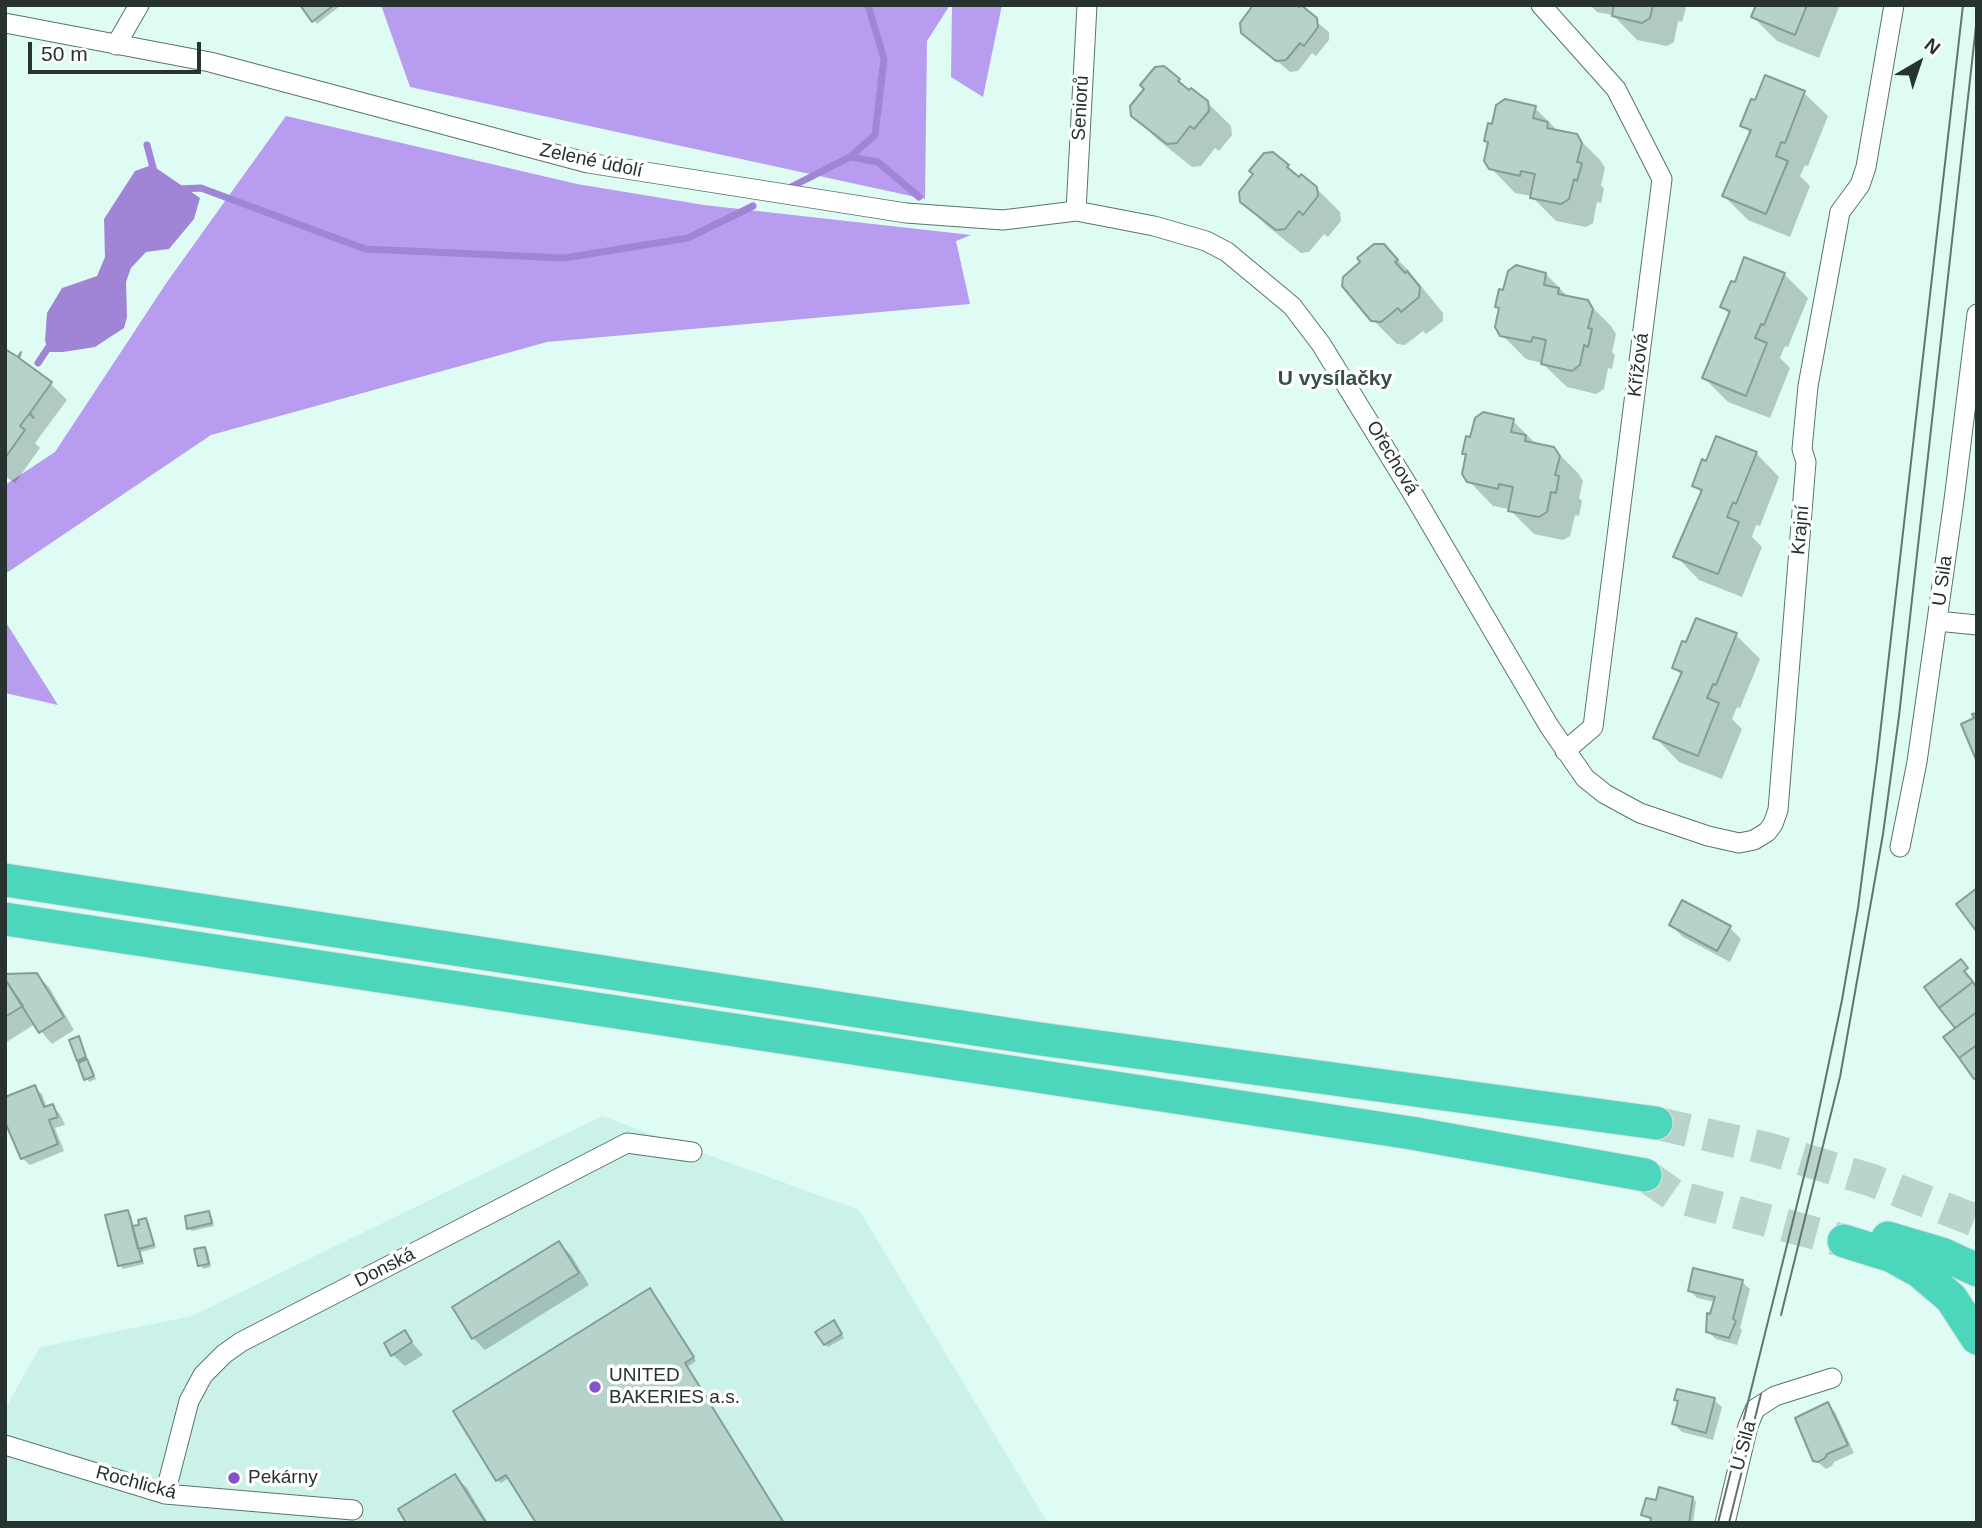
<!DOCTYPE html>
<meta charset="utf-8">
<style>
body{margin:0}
#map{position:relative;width:1982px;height:1528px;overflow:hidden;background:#defcf4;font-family:Helvetica,sans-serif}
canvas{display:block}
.frame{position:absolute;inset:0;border:7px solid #273330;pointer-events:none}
.north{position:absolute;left:1884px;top:28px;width:70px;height:70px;-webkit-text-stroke:5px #fff;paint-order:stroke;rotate:39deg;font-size:19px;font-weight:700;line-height:28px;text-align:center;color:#273330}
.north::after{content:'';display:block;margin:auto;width:24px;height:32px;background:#273330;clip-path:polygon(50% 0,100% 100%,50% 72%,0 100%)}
.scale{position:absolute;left:28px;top:42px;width:173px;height:32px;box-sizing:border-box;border:4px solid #273330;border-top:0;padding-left:9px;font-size:21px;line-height:24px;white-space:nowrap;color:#273330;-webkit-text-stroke:5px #fff;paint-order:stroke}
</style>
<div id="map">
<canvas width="1982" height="1528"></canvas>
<div class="frame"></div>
<div class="north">N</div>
<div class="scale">50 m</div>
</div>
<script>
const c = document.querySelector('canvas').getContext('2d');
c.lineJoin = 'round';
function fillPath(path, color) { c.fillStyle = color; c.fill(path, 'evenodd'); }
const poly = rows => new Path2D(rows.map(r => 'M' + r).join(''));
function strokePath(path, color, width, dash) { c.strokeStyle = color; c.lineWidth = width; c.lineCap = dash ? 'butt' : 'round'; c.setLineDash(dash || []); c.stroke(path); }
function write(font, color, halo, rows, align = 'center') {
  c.font = font + ' Helvetica,sans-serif'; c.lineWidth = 7; c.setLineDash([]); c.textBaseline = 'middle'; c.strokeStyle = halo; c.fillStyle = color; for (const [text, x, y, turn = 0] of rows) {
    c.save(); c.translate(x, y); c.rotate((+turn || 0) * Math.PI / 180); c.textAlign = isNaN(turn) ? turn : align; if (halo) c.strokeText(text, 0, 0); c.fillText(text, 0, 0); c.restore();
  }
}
fillPath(poly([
 [602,1116,859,1210,1048,1523,5,1523,5,1409,40,1347,192,1316]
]), '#cbf2e9');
fillPath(poly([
 [381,5,950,5,927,41,925,199,410,87],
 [952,5,1002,5,983,97,951,77],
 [286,116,577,184,704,205,971,235,956,241,970,304,547,342,211,435,5,574,5,485,55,452,167,282],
 [5,621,58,705,5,693]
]), '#b79cef');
fillPath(poly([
 [149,166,156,168,200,198,194,219,169,249,146,252,131,268,126,282,127,317,124,328,95,347,63,352,48,352,45,340,47,313,62,288,97,276,105,257,104,219,135,171]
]), '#a085d6');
fillPath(poly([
 [302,5,339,5,340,6,317,24],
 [1255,5,1296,5,1329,32,1329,40,1316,56,1312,53,1298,71,1290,72,1243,32],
 [1590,5,1683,5,1686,8,1682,22,1678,21,1674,42,1667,46,1637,40,1613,15,1597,12],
 [1758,5,1837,5,1839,7,1819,58,1777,41,1753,17],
 [1164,68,1190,91,1207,102,1231,126,1232,135,1219,151,1215,148,1201,166,1192,167,1157,139,1133,115],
 [1804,93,1828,116,1808,166,1805,165,1800,176,1810,186,1790,237,1748,220,1724,196,1751,134,1742,125],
 [1535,108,1559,132,1576,136,1600,160,1605,168,1601,185,1604,189,1601,203,1597,202,1593,223,1586,227,1556,221,1531,196,1515,193,1491,168],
 [1255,175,1299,179,1316,188,1340,212,1341,221,1328,237,1324,234,1309,252,1301,253,1266,225,1242,201],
 [1384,246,1408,270,1443,313,1443,321,1426,334,1423,331,1405,345,1397,344,1373,320,1362,263],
 [1546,274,1570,299,1587,302,1611,326,1616,334,1612,352,1615,355,1612,369,1608,368,1604,389,1596,394,1567,387,1542,363,1526,359,1502,335,1501,310,1497,306],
 [1784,274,1808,298,1788,347,1785,346,1780,358,1790,368,1770,418,1728,402,1704,378,1731,316,1722,307],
 [5,351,51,384,67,400,35,443,40,448,15,483,5,476],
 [1513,421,1537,445,1554,449,1578,473,1583,481,1579,498,1582,501,1579,516,1575,515,1570,536,1563,540,1534,534,1509,509,1493,506,1469,481,1468,457,1464,453],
 [1756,453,1779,477,1760,526,1756,525,1752,537,1762,547,1742,597,1699,580,1676,556,1703,494,1694,485],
 [1736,635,1760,659,1740,708,1737,707,1732,719,1742,729,1722,779,1679,762,1656,738,1682,676,1674,667],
 [1671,925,1729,927,1741,939,1730,962,1683,937],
 [36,975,49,987,74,1030,52,1044,35,1024,5,1043,5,976],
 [78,1038,96,1079,89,1082,78,1060],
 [34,1087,42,1094,47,1108,52,1106,60,1114,65,1125,55,1128,64,1151,30,1165,22,1158],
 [127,1212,131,1215,134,1228,141,1226,146,1220,149,1223,156,1248,141,1252,144,1264,123,1269,120,1265],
 [209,1213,212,1217,214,1226,192,1231,189,1228],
 [559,1243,571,1255,589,1285,485,1350,473,1338,455,1308],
 [204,1249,208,1252,211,1267,203,1269,200,1265],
 [1742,1282,1750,1289,1740,1328,1742,1330,1737,1345,1716,1339,1708,1332,1715,1302,1697,1298,1689,1290],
 [653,1294,696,1361,687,1367,784,1523,539,1523,510,1477,501,1483,497,1480],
 [837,1326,844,1338,828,1347,825,1344],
 [404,1333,423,1355,405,1366,393,1355],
 [1676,1399,1714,1400,1722,1407,1713,1440,1682,1432,1674,1424,1679,1403],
 [1828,1404,1835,1412,1854,1453,1834,1462,1832,1466,1826,1469,1815,1460],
 [455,1476,467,1488,488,1523,408,1523],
 [1693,1498,1696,1502,1693,1523,1652,1523,1652,1519,1643,1514,1657,1503]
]), '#0003');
strokePath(poly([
 [147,145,155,175],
 [850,157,875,135,884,59,868,5],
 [179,189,201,188,365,249,564,258,688,238,753,206],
 [787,189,850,157,878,162,919,197],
 [38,363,52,342]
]), '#a085d6', 7);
const building = poly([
 [300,5,334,5,312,22,300,5],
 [1296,5,1299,7,1301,5,1317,18,1318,27,1304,46,1300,43,1286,60,1276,61,1241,33,1240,23,1253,5,1296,5],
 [1614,5,1653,5,1650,18,1642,23,1612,16,1614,5],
 [1756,5,1807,5,1795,35,1751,17,1756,5],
 [1164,66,1180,79,1178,81,1189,90,1191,88,1208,101,1209,111,1194,129,1190,126,1177,143,1167,144,1131,116,1130,106,1144,89,1140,85,1155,67,1164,66],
 [1765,75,1805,91,1785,143,1781,142,1776,156,1788,161,1766,214,1722,196,1751,130,1740,126,1751,99,1755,100,1765,75],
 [1505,99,1536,106,1533,118,1548,122,1547,128,1577,134,1582,143,1577,162,1582,163,1577,181,1574,179,1569,199,1561,204,1530,198,1535,174,1521,171,1520,176,1489,169,1484,161,1488,142,1484,141,1488,123,1492,124,1496,105,1505,99],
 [1273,152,1289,165,1287,167,1299,177,1301,174,1317,187,1318,196,1303,215,1299,211,1285,229,1276,230,1240,202,1239,192,1253,174,1249,171,1264,153,1273,152],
 [1374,244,1384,244,1398,260,1395,262,1405,273,1407,271,1420,287,1419,297,1401,312,1398,308,1381,322,1371,321,1342,286,1343,277,1360,262,1357,258,1374,244],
 [1744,257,1785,273,1764,325,1761,324,1755,338,1767,343,1746,396,1702,378,1730,311,1720,307,1731,281,1735,282,1744,257],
 [1516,265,1546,273,1544,285,1559,288,1558,294,1588,300,1593,309,1588,328,1592,329,1588,347,1584,345,1580,365,1572,371,1541,364,1546,340,1533,337,1531,342,1500,336,1495,327,1499,308,1495,307,1499,289,1503,290,1508,271,1516,265],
 [5,349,18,357,21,352,19,358,52,382,30,413,34,418,29,414,20,426,25,430,5,458,5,349],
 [1483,412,1514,419,1511,432,1526,435,1525,441,1554,447,1560,456,1555,475,1559,476,1556,493,1551,492,1547,512,1539,517,1508,511,1513,487,1499,484,1498,489,1467,482,1462,474,1466,454,1462,454,1466,436,1470,437,1475,418,1483,412],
 [1716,436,1757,452,1736,504,1733,502,1727,517,1739,522,1718,574,1673,557,1702,490,1692,486,1702,459,1706,461,1716,436],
 [1696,618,1737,633,1716,685,1713,684,1707,698,1719,703,1698,756,1653,738,1682,672,1672,668,1682,641,1686,642,1696,618],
 [1977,713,1977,762,1961,724,1974,718,1972,714,1977,713],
 [1977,888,1977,932,1956,904,1977,888],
 [1682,900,1731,926,1717,951,1669,925,1682,900],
 [1961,959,1968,968,1964,971,1973,982,1939,1008,1924,987,1961,959],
 [37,973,64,1017,39,1033,5,979,5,974,37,973],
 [5,979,23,1006,5,1017,5,979],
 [1973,982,1977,988,1977,1012,1955,1028,1939,1008,1973,982],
 [1977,1012,1977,1045,1959,1058,1943,1037,1977,1012],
 [79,1036,86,1057,77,1061,69,1040,79,1036],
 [1977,1045,1977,1077,1974,1079,1959,1058,1977,1045],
 [87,1059,94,1076,84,1080,78,1063,87,1059],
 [35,1085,44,1107,53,1104,58,1117,49,1120,58,1144,21,1159,5,1122,5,1097,35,1085],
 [128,1210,142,1261,118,1266,105,1215,128,1210],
 [209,1211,212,1223,187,1229,185,1216,209,1211],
 [146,1218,154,1245,138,1249,132,1226,139,1225,138,1220,146,1218],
 [559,1241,579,1273,472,1339,452,1307,559,1241],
 [205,1247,209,1264,198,1266,194,1249,205,1247],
 [1693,1268,1743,1280,1733,1319,1736,1321,1729,1338,1706,1332,1707,1313,1710,1314,1715,1297,1688,1291,1693,1268],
 [650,1288,694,1357,685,1363,784,1523,536,1523,506,1475,496,1481,453,1411,650,1288],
 [834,1320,842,1334,824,1345,815,1332,834,1320],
 [405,1330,412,1342,391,1356,384,1343,405,1330],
 [1677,1389,1715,1398,1706,1433,1672,1424,1678,1401,1674,1400,1677,1389],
 [1828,1402,1848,1445,1827,1454,1825,1458,1818,1462,1813,1461,1795,1418,1828,1402],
 [455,1474,486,1523,406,1523,398,1509,455,1474],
 [1659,1487,1693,1497,1689,1523,1650,1523,1651,1518,1641,1515,1646,1498,1656,1500,1659,1487]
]);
fillPath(building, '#b5d2cb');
strokePath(building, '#829e97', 2);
strokePath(poly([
 [1656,1123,1769,1149,1871,1180,1977,1221],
 [1645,1175,1675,1196,1844,1241]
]), '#b9d4cd', 33, [33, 17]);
const street = poly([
 [1541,5,1616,89,1662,179,1593,727,1565,751],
 [5,23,210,62,588,163,906,213,1003,220,1076,211,1154,226,1206,241,1227,252,1292,306,1321,344,1413,494,1549,726,1585,778,1605,794,1640,813,1708,836,1739,843,1754,840,1767,832,1773,824,1778,810,1806,462,1802,449,1808,386,1840,212,1860,185,1866,167,1894,5],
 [116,45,139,5],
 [1076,211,1087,5],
 [1937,621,1977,625],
 [1900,847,1917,762,1954,500,1977,314],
 [5,1445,165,1494,353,1510],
 [165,1494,189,1401,203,1375,224,1354,241,1342,627,1143,692,1152],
 [1725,1523,1748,1426,1755,1409,1775,1396,1832,1378]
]);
const highway = poly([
 [5,880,1033,1038,1656,1123],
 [5,919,1411,1133,1645,1175],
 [1888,1238,1942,1254,1977,1270],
 [1844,1241,1892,1256,1919,1271,1951,1298,1977,1338]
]);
strokePath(street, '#59746d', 21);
strokePath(highway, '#e1e2e2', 35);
strokePath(street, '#fff', 19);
strokePath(highway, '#4cd6bc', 33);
strokePath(poly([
 [1781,1315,1840,1077,1883,834,1899,716,1977,17],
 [1718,1523,1811,1148,1842,1000,1858,908,1877,761,1963,5],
 [1729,1523,1761,1394]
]), '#637470', 2);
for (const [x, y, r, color] of [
 [595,1387,7,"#8353cb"],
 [234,1478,7,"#8353cb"]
]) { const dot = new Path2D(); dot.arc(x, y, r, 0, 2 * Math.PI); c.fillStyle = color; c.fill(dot); strokePath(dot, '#fff', 2.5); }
write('19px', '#273330', '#fff', [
 ["Seniorů",1081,108,-87],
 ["Zelené údolí",591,161,12],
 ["Křížová",1639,365,-83],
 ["Ořechová",1392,458,59],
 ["Krajní",1801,530,-85],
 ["U Sila",1943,581,-82],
 ["Donská",385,1268,-27],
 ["U Sila",1744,1446,-75],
 ["Rochlická",136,1483,15]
]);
write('19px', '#273330', '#fff', [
 ["UNITED",609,1376],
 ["BAKERIES a.s.",609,1398],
 ["Pekárny",248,1478]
], 'left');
write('bold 21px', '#354f49', '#fff', [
 ["U vysílačky",1335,379]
]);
</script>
